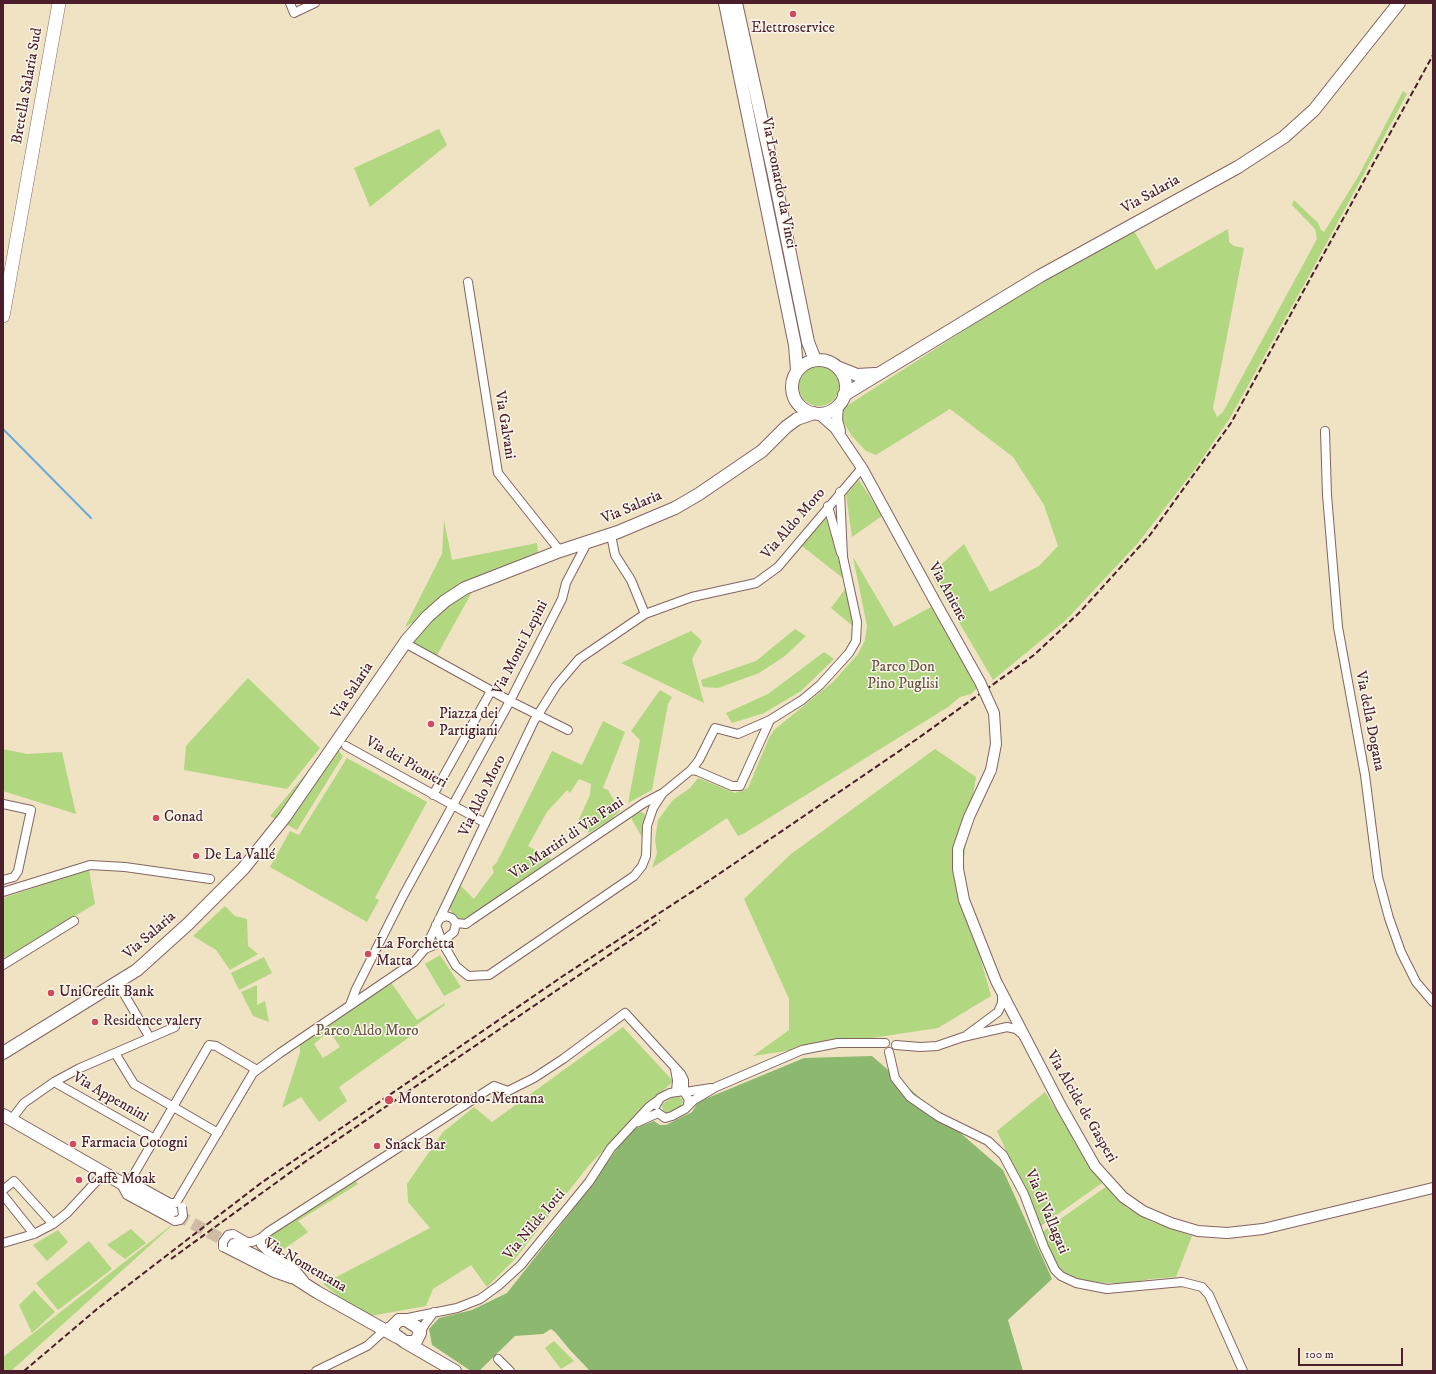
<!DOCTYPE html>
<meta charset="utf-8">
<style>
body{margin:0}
#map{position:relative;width:1436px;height:1374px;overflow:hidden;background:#efe3c4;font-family:"IM FELL DW Pica",serif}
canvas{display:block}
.frame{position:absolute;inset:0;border:4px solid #4a1f2b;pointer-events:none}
.scale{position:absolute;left:1298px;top:1348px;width:105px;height:18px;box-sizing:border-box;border:2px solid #4a1f2b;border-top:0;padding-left:5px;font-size:12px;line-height:14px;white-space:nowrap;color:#4a1f2b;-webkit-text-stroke:3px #fbf7ec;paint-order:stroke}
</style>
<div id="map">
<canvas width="1436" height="1374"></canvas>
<div class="frame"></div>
<div class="scale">100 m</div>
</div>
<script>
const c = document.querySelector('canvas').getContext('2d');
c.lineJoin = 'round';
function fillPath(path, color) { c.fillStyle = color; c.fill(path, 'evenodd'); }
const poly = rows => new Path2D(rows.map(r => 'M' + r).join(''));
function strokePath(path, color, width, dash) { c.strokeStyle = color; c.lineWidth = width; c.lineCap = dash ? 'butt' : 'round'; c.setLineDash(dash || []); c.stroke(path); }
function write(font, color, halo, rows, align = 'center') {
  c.font = font + ' "IM FELL DW Pica",serif'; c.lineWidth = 3; c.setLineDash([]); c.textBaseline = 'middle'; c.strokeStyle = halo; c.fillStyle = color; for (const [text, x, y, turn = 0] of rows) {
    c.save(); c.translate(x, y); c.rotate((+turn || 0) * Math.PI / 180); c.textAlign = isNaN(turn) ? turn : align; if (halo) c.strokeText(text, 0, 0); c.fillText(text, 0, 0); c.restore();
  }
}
fillPath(poly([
 [1403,91,1407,94,1311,272,1230,418,1195,469,1138,543,1066,620,993,680,933,578,937,568,964,544,990,592,1039,566,1058,546,1044,505,1013,457,950,409,876,455,866,451,852,436,841,418,841,412,845,407,996,310,1133,229,1156,270,1228,229,1229,242,1234,246,1244,248,1213,408,1217,417,1223,412,1317,239,1315,229,1292,205,1294,200,1318,223,1321,230,1324,232,1359,175],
 [439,129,447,145,370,207,354,168],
 '799 386a20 20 0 1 1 40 0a20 20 0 1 1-40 0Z',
 [859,480,882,516,852,537,846,495],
 [826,518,844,579,802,546],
 [444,520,452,560,537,543,538,553,405,627,442,554],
 [853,557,894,627,931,607,978,687,971,694,960,697,948,707,743,834,738,836,727,818,652,868,657,853,655,840,658,820,673,800,690,788,698,778,735,793,748,788,769,738,774,730,833,682,858,654,865,640,867,626],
 [846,588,854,627,831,608],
 [472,592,436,657,409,642,439,611],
 [795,629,806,636,785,656,759,673,718,688,703,687,701,680,756,661],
 [691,631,702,641,692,659,704,703,621,663],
 [824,652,834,659,801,691,764,713,732,723,726,713,768,694],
 [248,678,320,748,287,789,184,770,186,746],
 [660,690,672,697,668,704,652,790,628,803,640,740,631,731],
 [603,721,625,732,603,788,608,790,620,811,610,820,589,833,579,819,590,795,591,784,579,779,570,793,567,790,547,812,528,846,552,859,465,920,457,922,448,905,460,885,474,899,494,872,492,867,497,862,552,751,582,765],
 [332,743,343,756,297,830,270,816],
 [3,749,27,754,62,752,76,814,3,791],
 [935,749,976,777,960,884,991,996,938,1028,753,1056,789,1030,789,999,744,899,791,854],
 [347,758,427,802,375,898,379,900,367,922,270,867,290,831,299,835],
 [640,812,644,813,645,817,642,837,632,820,632,817],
 [89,870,95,904,3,959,3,898],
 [225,906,235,916,247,919,248,946,258,954,230,970,216,950,193,936],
 [440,955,461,987,444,996,425,964],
 [264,957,272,973,239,990,231,973],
 [390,981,417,1020,445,1003,445,1005,408,1031,411,1036,339,1087,347,1101,319,1122,301,1097,282,1108,300,1052,300,1042,321,1027,327,1033,314,1044,323,1058,340,1047,326,1026],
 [257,985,257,1005,265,1001,269,1022,253,1016,241,992],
 [623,1027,673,1081,590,1164,514,1260,487,1287,471,1265,433,1289,426,1306,365,1317,323,1284,430,1228,408,1202,407,1184,443,1132,474,1107,492,1122],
 [1045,1092,1102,1183,1041,1226,997,1131],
 [675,1096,680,1097,683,1101,681,1106,667,1113,663,1111,662,1104],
 [355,1180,358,1184,298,1221,308,1232,280,1252,265,1239],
 [1107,1186,1127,1208,1152,1222,1192,1236,1176,1277,1150,1279,1132,1283,1109,1283,1081,1281,1058,1269,1049,1247,1041,1233],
 [178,1220,11,1371,3,1371,3,1357],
 [131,1229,146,1243,125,1259,107,1245],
 [58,1230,68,1242,47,1261,33,1245],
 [89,1241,112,1269,58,1310,36,1283],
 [34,1290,55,1312,32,1333,19,1305],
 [554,1341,574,1361,561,1369,545,1348]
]), '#b1d781');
fillPath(poly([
 [872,1056,1003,1170,1052,1279,1008,1320,1023,1371,590,1371,570,1350,555,1332,551,1329,543,1334,515,1336,479,1371,471,1371,432,1345,429,1329,439,1318,472,1310,507,1293,571,1212,625,1138,636,1128,654,1121,660,1125,666,1125,692,1112,698,1102,804,1058]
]), '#8cb86f');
strokePath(poly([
 [3,429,91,518]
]), '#6aa9dd', 2);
strokePath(poly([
 [177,1215,229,1243]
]), '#cebca5', 12, [12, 6]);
const minor = poly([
 [290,3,294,13,315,3],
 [468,282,498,473,560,551],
 [1325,431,1327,495,1338,627,1365,775,1378,877,1389,918,1401,952,1416,982,1433,1002],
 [828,506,841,553],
 [611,535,615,555,631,580,645,614],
 [405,643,510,701,568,730],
 [770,720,802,700,820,685,849,653,856,641,857,622,843,557,840,492],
 [346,746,485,823],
 [433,795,491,691],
 [3,804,31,810,18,871,14,877,3,880],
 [3,892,90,865,125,867,210,879],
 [456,923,466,924,470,921,644,803,663,793,691,770,699,760,715,728,738,734,770,720,740,786,732,786,697,771,691,770],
 [436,925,442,942,456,966,468,976,489,975,634,876,642,866,646,856,647,826,653,808,662,794],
 [425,949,442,942,454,932,456,923,452,918,446,916,439,919],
 [3,965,74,921],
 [117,982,150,1038],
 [350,1005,356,989,403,896,510,701,562,599,566,583,587,543],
 [967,1035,998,1012,1002,1003,1002,993],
 [896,1045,920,1047,937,1046,963,1037,1007,1027,1016,1029,1023,1035],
 [889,1052,895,1078,910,1097,939,1117,988,1141,1003,1155,1024,1194,1044,1247,1055,1270,1061,1276,1076,1283,1107,1289,1182,1282,1202,1287,1209,1295,1243,1371],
 [115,1053,134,1084,218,1133],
 [675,1069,677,1080,676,1091],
 [54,1082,153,1138],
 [685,1092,711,1088],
 [656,1105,660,1098,670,1093,684,1091],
 [658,1113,665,1118,672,1116,685,1109,694,1100,716,1087,802,1050,838,1043,885,1043],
 [11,1120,24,1103,54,1082,80,1068,175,1027],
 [638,1122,658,1113],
 [130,1181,170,1203,176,1203,253,1073,280,1053,414,962,425,949,534,721,556,686,579,659,645,614,692,597,756,583,778,567,862,468],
 [130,1181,209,1045,216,1046,257,1070],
 [121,1184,127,1195,175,1221],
 [3,1190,14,1181,53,1224],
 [3,1195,34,1234],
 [233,1234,247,1242,252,1242,261,1238,268,1232,494,1086,508,1091,534,1078,563,1059,625,1013,681,1074,684,1080,684,1091,689,1100,688,1104],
 [261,1238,261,1245,267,1251,290,1263,304,1280],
 [3,1243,34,1234,53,1224,67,1213,104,1173],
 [223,1247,274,1273,291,1279],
 [403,1319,457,1308,480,1299,498,1286,521,1265,589,1182,611,1148,649,1107,657,1101],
 [420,1333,425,1324,434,1312],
 [498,1359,510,1371],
 [316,1371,367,1346,388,1327]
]);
const tertiary = poly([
 [838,405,837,420,840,431],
 [818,413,835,428,862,468,933,598],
 [991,770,969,817,958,849,958,869,964,900,996,981,1061,1106,1095,1166,1123,1197,1143,1211,1171,1223,1198,1231,1227,1233,1263,1229,1433,1188]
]);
const secondary = poly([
 [725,3,795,345,797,370],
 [736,3,774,175,808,342,815,360],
 '792 387a27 27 0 1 1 54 0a27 27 0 1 1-54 0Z',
 [837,367,857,375,875,374],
 [844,395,1040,276,1238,167,1284,137,1314,110,1399,3],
 [3,1053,137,970,188,924,243,869,284,818,407,640,427,617,445,601,465,588,560,551,618,532,675,508,699,494,762,451,786,427,797,419,814,413],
 [3,1115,177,1215],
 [229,1243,281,1269,317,1292,397,1337],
 [399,1320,406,1320,417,1327,420,1333,416,1341,412,1342,405,1342,394,1334,392,1327,399,1320],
 [405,1342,455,1371]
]);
const primary = poly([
 [3,316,59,3]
]);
strokePath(minor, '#846461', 10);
strokePath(tertiary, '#846461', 12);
strokePath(secondary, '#846461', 14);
strokePath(primary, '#846461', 14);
strokePath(minor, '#fff', 8);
strokePath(tertiary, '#fff', 10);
strokePath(secondary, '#fff', 12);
strokePath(primary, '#fff', 13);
strokePath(poly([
 [171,1259,306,1161,660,920],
 [24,1371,97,1309,261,1183,563,976,710,880,917,739,1034,655,1079,613,1150,535,1231,423,1433,55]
]), '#4a1f2b', 2, [6, 3]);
const minorBridge = poly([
 [175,1221,180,1220,183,1216,182,1207],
 [223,1247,223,1242,228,1235,233,1234]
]);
const tertiaryBridge = poly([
 [933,598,980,682,994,713,996,744,991,770]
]);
strokePath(minorBridge, '#846461', 10, []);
strokePath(tertiaryBridge, '#846461', 12, []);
strokePath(minorBridge, '#fff', 8);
strokePath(tertiaryBridge, '#fff', 10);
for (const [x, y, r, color] of [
 [793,14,4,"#d1495b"],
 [431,724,4,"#d1495b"],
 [156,818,4,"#d1495b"],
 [196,856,4,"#d1495b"],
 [368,954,4,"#d1495b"],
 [51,993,4,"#d1495b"],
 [95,1022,4,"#d1495b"],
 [389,1100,5,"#d1495b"],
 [73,1144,4,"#d1495b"],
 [377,1146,4,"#d1495b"],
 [79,1180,4,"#d1495b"]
]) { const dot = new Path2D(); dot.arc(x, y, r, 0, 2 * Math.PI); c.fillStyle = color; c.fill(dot); strokePath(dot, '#fbf7ec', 1.5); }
write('15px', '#4a1f2b', '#fbf7ec', [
 ["Elettroservice",793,29,"center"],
 ["Piazza dei",439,715],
 ["Partigiani",439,732],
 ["Conad",164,818],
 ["De La Vallé",204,856],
 ["La Forchetta",376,945],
 ["Matta",376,962],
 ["UniCredit Bank",59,993],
 ["Residence valery",103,1022],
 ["Monterotondo-Mentana",398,1100],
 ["Farmacia Cotogni",81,1144],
 ["Snack Bar",385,1146],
 ["Caffè Moak",87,1180]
], 'left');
write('15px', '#4a1f2b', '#fbf7ec', [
 ["Bretella Salaria Sud",28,86,-80],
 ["Via Leonardo da Vinci",778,183,79],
 ["Via Salaria",1151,195,-29],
 ["Via Galvani",504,425,81],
 ["Via Salaria",632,508,-23],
 ["Via Aldo Moro",794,524,-49],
 ["Via Aniene",947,592,61],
 ["Via Monti Lepini",521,648,-63],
 ["Via Salaria",353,691,-57],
 ["Via della Dogana",1369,721,79],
 ["Via dei Pionieri",406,763,29],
 ["Via Aldo Moro",483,796,-64],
 ["Via Martiri di Via Fani",567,839,-34],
 ["Via Salaria",150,936,-41],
 ["Via Appennini",110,1098,30],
 ["Via Alcide de Gasperi",1081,1107,60],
 ["Via di Vallagati",1046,1212,67],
 ["Via Nilde Iotti",535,1225,-50],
 ["Via Nomentana",305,1266,30]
]);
write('15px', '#695645', '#fbf7ec', [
 ["Parco Don",903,668],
 ["Pino Puglisi",903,685],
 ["Parco Aldo Moro",367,1032]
]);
</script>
